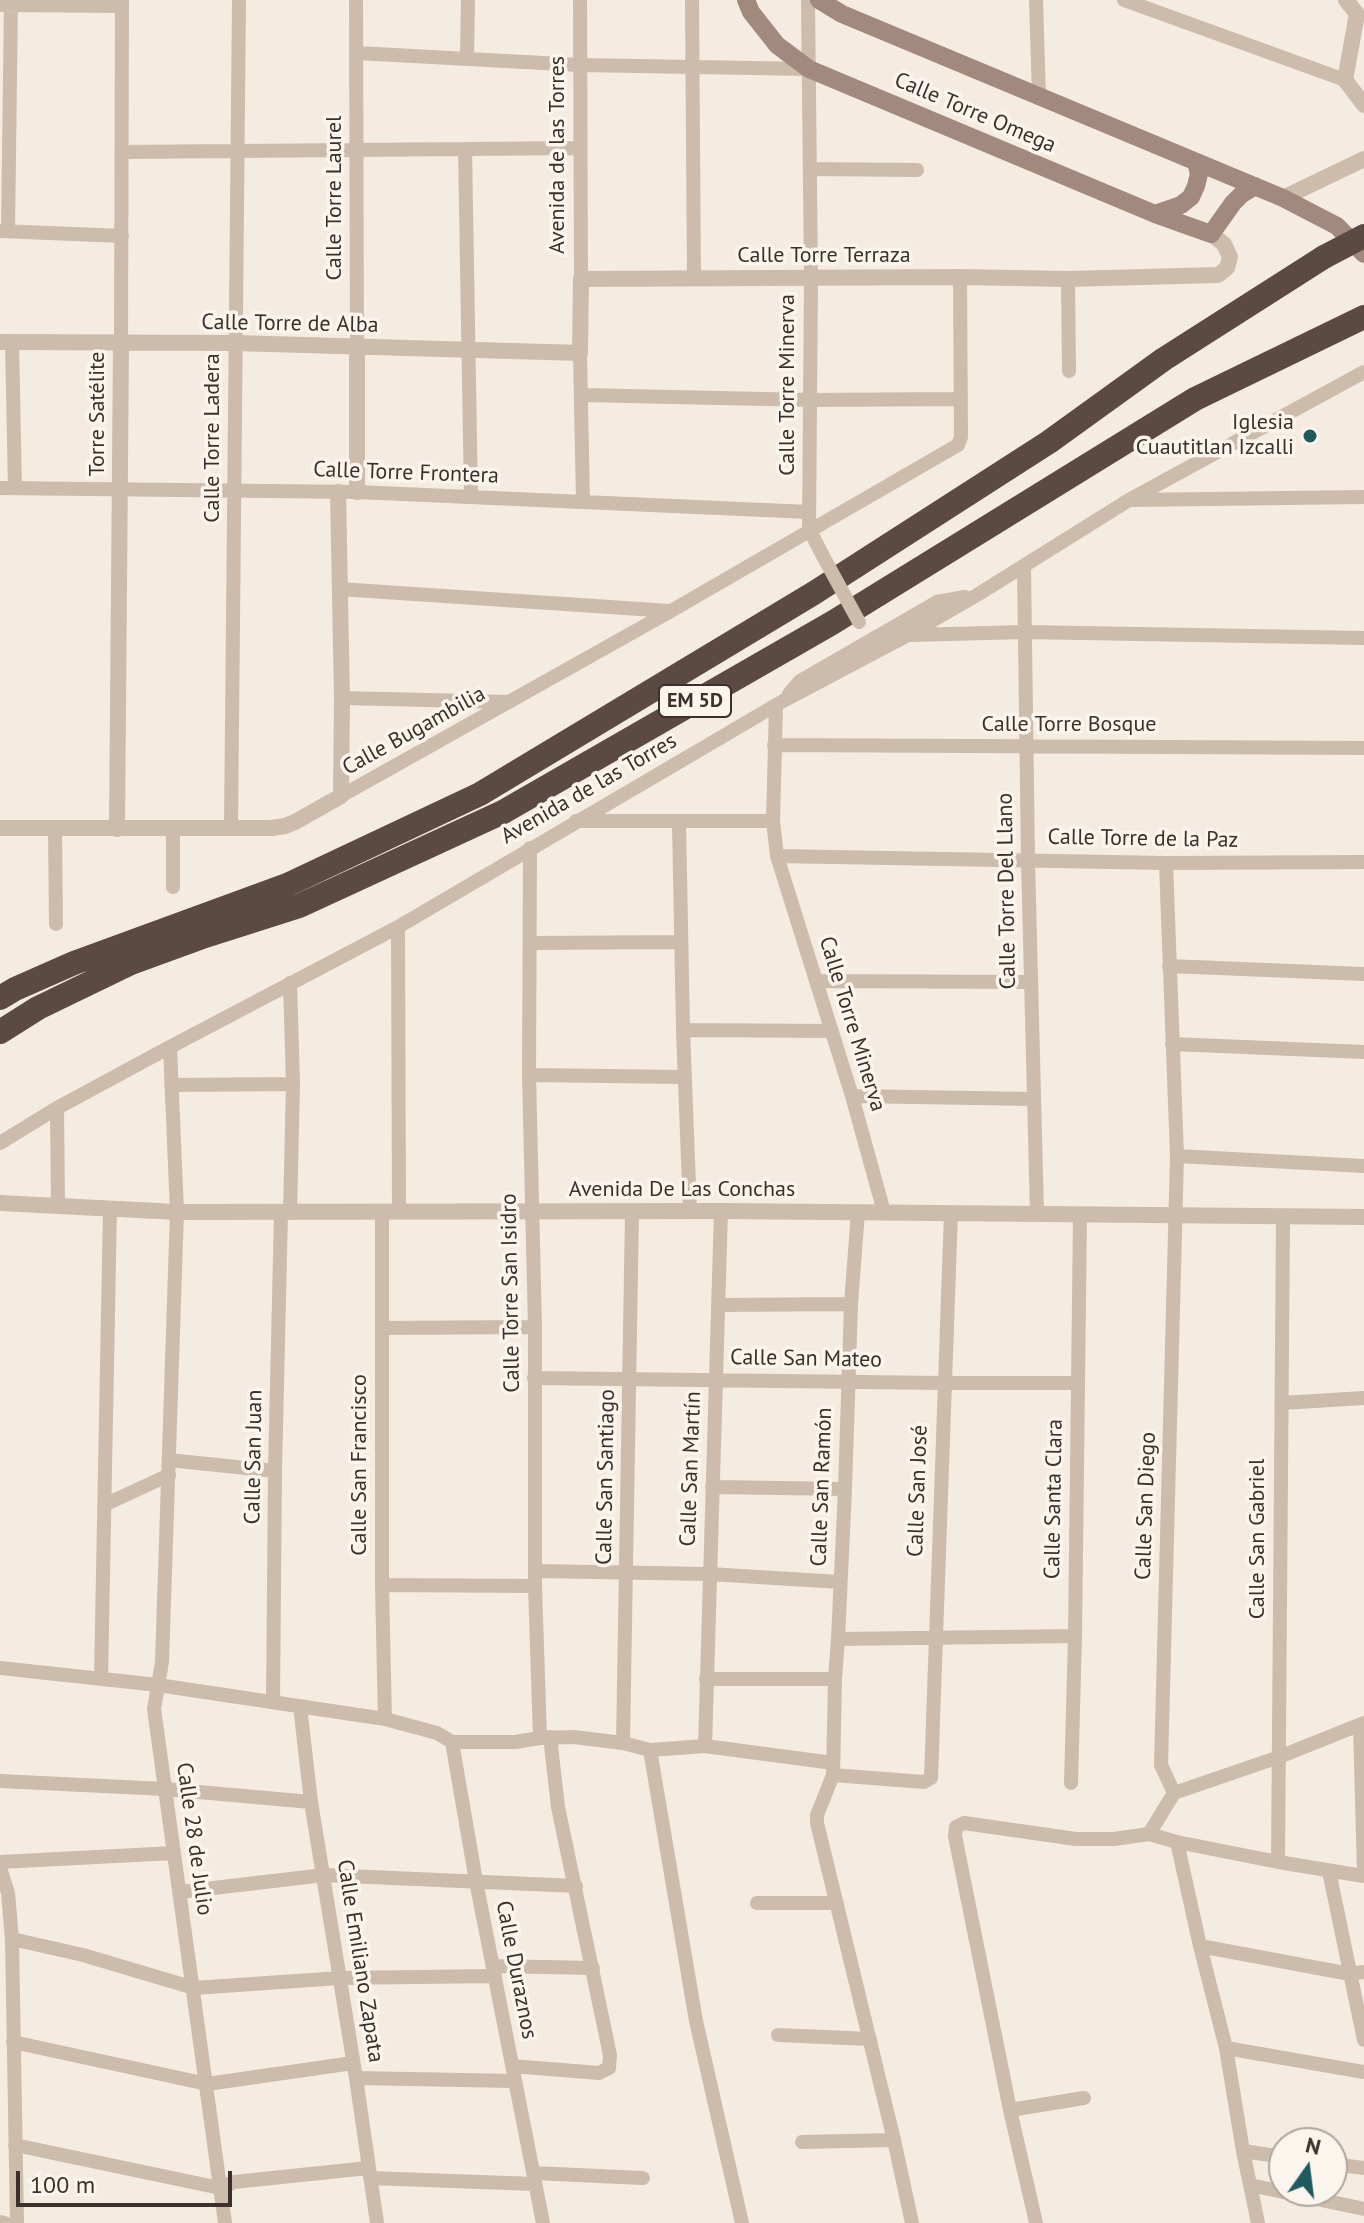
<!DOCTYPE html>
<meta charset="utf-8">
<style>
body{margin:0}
#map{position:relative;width:1364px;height:2223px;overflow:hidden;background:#f4ebe1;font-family:"PT Sans",sans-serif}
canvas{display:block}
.north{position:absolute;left:1268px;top:2127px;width:80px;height:80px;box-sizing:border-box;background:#fbf5ee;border:2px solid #aea6a0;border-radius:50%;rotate:14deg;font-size:22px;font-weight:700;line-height:32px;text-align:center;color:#3b302b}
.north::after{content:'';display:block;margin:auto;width:28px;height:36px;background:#1f5a5e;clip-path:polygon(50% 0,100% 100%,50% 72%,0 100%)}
.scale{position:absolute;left:16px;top:2171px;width:216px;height:36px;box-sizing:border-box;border:4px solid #3b302b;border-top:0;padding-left:10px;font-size:24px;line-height:28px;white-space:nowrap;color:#3b302b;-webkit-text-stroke:6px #fbf5ee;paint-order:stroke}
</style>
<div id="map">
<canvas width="1364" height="2223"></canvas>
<div class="north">N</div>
<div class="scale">100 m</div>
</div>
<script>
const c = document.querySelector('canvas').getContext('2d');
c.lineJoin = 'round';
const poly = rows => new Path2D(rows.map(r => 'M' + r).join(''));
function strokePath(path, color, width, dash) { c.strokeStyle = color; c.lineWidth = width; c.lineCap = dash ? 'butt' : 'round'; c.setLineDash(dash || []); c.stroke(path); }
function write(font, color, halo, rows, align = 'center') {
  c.font = font + ' "PT Sans",sans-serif'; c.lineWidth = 7; c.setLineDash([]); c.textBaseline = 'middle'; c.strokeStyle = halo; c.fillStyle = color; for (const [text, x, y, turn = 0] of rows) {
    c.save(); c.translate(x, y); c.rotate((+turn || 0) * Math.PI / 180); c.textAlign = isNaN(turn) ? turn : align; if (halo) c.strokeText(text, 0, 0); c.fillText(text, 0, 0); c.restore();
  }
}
strokePath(poly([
 [356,0,357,348],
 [580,0,581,279],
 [692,0,694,278],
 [808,0,811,278,809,529,823,556],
 [1036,0,1039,97],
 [1124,0,1345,80],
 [0,5,122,6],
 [357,53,580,65,809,69],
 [467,58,468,0],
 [465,149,471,497],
 [123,152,579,148],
 [810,169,917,170],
 [0,231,122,236],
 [8,231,11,0],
 [1068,279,1069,371],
 [12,343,15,488],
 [121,344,122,0],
 [580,353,583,502],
 [581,395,811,400,961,399],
 [0,488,357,492,809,512],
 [1132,500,1364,497],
 [1024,567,1028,860,1037,1214],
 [339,589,670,611],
 [911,635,1025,632,1364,638],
 [789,694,800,681,937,602,965,597],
 [342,698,509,702],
 [776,706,773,821,777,856,852,1096,884,1212],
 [774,745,1364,748],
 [341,796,671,611,958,445,961,437,960,277],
 [576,821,773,821],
 [679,823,683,1030,690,1211],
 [231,828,239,0],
 [55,829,56,924],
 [173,829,173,887],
 [530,848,529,1075,535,1327,535,1586,540,1738],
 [777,856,1166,863,1364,862],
 [1166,863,1177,1156,1161,1765,1174,1793],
 [398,927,399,1211],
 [530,943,681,942],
 [1169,966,1364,974],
 [816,981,1030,982],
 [683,1030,832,1031],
 [1172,1044,1364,1052],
 [170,1047,177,1212,162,1662,154,1709,225,2223],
 [529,1075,685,1077],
 [171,1085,293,1084],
 [852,1096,1034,1099],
 [57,1108,58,1206],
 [0,1143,57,1108,170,1047,398,927,783,701,906,636,977,595,1129,500,1364,372],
 [1177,1156,1364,1166],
 [382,1212,382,1585,385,1719],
 [858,1212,851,1304,845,1489,838,1639,835,1679,833,1775,817,1815,817,1823,894,2140,912,2223],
 [290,1213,293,1084,290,983],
 [718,1305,851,1304],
 [382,1328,535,1327],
 [534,1378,944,1383,1078,1383],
 [1282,1403,1364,1398],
 [169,1460,275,1471],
 [712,1487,845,1489],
 [104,1505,169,1475],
 [535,1571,709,1574,840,1582],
 [382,1585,535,1586],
 [838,1639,1075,1636],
 [0,1668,158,1685,385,1719,437,1733,452,1742,476,1881,543,2223],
 [101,1679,110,1209],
 [706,1679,835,1679],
 [273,1701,275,1471,281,1213],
 [300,1706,311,1802,356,2078,377,2223],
 [1360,1725,1364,1874],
 [452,1742,515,1742,540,1738,574,1737,623,1743,650,1750,705,1746,721,1211],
 [623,1743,632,1212],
 [705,1746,833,1763],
 [650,1750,696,2021,742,2223],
 [833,1775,924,1782,931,1778,951,1213],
 [0,1781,165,1789,311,1802],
 [1071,1783,1075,1636,1080,1216],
 [1149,1834,1174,1793,1279,1757,1364,1723],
 [1177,1842,1200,1946,1226,2048,1243,2151,1258,2223],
 [0,1862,174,1853],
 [1278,1862,1283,1217],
 [0,1868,8,1893,12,1939,17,2223],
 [1329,1871,1364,2040],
 [180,1892,324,1875,576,1886],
 [757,1903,837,1903],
 [12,1939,83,1955,194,1988,340,1978,495,1976],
 [1200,1946,1350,1974,1364,1972],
 [493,1966,593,1968],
 [778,2035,870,2039],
 [13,2042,207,2084,353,2063],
 [1226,2048,1364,2072],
 [512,2066,599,2073,609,2068,610,2055,558,1807,550,1737],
 [356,2078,515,2081],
 [1010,2110,1084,2098],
 [802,2142,894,2140],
 [15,2145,220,2188,234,2182,368,2168],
 [1243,2151,1284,2157],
 [1332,2164,1364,2168],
 [533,2173,643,2178],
 [370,2178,535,2184],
 [1250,2185,1364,2209],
 [0,2222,5,2223],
 [1036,2223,1010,2110,955,1836,956,1827,964,1823,1076,1839,1114,1839,1149,1834,1177,1842,1278,1862,1364,1876]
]), '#cdbbac', 14);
strokePath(poly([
 [1346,0,1357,14,1345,80,1364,105],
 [1283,198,1364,159],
 [0,342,235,343,580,353,581,279,960,277,1068,279,1218,275,1227,268,1230,257,1224,244,1211,234],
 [357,348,357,492],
 [0,828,272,828,285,826,295,822,341,796,342,698,338,492],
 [117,829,121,344],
 [0,1203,177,1212,721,1211,1364,1217]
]), '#cdbbac', 16);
strokePath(poly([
 [746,0,751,12,777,45,809,69,1155,214,1211,234,1233,203,1242,194,1255,186],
 [819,0,842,14,1283,198,1337,226,1364,254],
 [1155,214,1181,205,1191,197,1196,186,1199,174,1196,162]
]), '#a18a7d', 18);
strokePath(poly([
 [0,998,15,989,74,963,287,885,480,794,814,593,1049,442,1164,359,1324,257],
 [0,1032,38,1008,131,963,205,936,299,906,503,812,832,623,1195,399,1364,317]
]), '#5c4a42', 24);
strokePath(poly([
 [823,556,859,622]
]), '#cdbbac', 14);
strokePath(poly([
 [1324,257,1364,236]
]), '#5c4a42', 24);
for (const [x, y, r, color] of [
 [1310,436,8,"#1f5a5e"]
]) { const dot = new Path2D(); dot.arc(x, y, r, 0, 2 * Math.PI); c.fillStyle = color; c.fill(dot); strokePath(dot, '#fbf5ee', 3); }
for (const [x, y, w] of [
 [695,701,72]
]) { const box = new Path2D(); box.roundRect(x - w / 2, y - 16, w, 32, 6); c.fillStyle = '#fbf5ee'; c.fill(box); strokePath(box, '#3b302b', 2); }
write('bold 20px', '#3b302b', null, [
 ["EM 5D",695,701]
]);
write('22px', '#3b302b', '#fbf5ee', [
 ["Calle Torre Omega",975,113,23],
 ["Avenida de las Torres",558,155,-90],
 ["Calle Torre Laurel",335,198,-90],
 ["Calle Torre Terraza",824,256],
 ["Calle Torre de Alba",290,324,1],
 ["Calle Torre Minerva",788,385,-90],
 ["Torre Satélite",98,414,-90],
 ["Calle Torre Ladera",213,438,-90],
 ["Calle Torre Frontera",406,473,2],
 ["Calle Torre Bosque",1069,725],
 ["Calle Bugambilia",414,731,-29],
 ["Avenida de las Torres",589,789,-30],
 ["Calle Torre de la Paz",1143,839,1],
 ["Calle Torre Del Llano",1007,891,-91],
 ["Calle Torre Minerva",852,1024,73],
 ["Avenida De Las Conchas",682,1190],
 ["Calle Torre San Isidro",511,1293,-91],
 ["Calle San Mateo",806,1359,1],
 ["Calle San Juan",254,1457,-89],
 ["Calle San Francisco",360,1465,-90],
 ["Calle San Martín",691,1469,-88],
 ["Calle San Santiago",606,1477,-89],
 ["Calle San Ramón",822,1487,-88],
 ["Calle San José",918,1491,-88],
 ["Calle Santa Clara",1054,1499,-89],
 ["Calle San Diego",1146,1506,-88],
 ["Calle San Gabriel",1258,1539,-90],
 ["Calle 28 de Julio",194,1839,82],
 ["Calle Emiliano Zapata",360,1961,81],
 ["Calle Duraznos",516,1970,79]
]);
write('22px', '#3b302b', '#fbf5ee', [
 ["Iglesia",1294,423],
 ["Cuautitlan Izcalli",1294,448]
], 'right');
</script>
